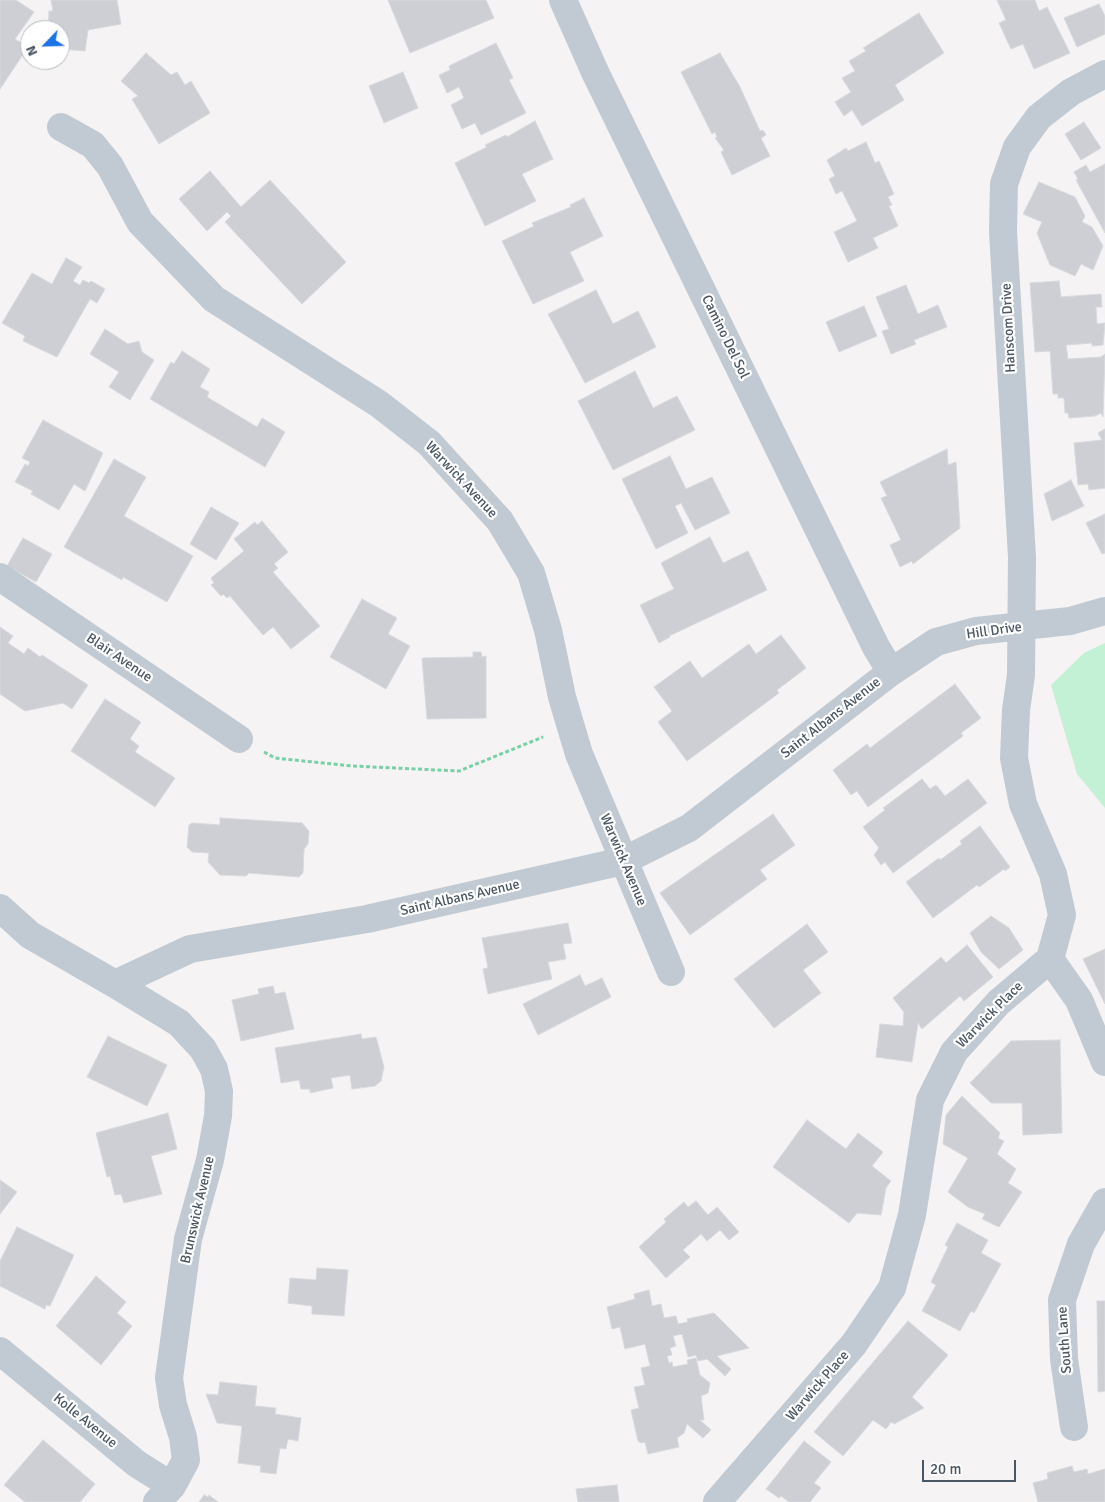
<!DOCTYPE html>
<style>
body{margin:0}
#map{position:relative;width:1105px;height:1502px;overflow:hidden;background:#f5f3f3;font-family:Signika,sans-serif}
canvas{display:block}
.north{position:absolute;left:20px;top:20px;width:50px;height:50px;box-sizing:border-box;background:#fff;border:1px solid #b7bbc0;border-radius:50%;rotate:246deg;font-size:14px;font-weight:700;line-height:20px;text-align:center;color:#4a5661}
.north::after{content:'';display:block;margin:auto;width:18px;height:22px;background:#1a73e8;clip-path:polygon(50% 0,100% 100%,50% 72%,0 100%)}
.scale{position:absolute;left:922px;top:1460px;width:94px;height:22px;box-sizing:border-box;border:2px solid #4a5661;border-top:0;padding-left:6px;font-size:15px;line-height:18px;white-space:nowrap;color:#4a5661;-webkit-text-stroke:4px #fff;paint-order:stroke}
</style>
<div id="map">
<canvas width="1105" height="1502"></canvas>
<div class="north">N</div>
<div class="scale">20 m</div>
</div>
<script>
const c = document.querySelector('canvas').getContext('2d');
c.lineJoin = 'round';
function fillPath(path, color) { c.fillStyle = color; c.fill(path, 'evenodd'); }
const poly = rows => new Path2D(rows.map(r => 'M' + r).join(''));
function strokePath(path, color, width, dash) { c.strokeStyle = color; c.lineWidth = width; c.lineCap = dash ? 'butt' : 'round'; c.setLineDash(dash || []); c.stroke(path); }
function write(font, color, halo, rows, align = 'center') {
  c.font = font + ' Signika,sans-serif'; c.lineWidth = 4.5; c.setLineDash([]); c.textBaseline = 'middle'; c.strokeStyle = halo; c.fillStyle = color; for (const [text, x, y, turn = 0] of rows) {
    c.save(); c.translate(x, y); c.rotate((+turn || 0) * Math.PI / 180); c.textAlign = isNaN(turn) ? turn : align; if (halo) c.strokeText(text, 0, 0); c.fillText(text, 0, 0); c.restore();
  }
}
fillPath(poly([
 [1105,643,1105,808,1077,774,1051,685,1084,653]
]), '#c3f1d5');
const building = poly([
 [0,0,16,0,34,12,15,39,28,47,0,89,0,0],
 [51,0,117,0,121,24,88,30,85,51,60,49,60,30,48,30,49,11,53,11,51,0],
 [388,0,486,0,494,18,410,53,388,0],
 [997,0,1035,0,1039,11,1047,7,1070,53,1034,69,1023,44,1011,49,999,23,1006,20,997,0],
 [1099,4,1105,16,1105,34,1077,47,1064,18,1099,4],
 [919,13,944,53,895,85,904,100,862,126,852,110,844,116,835,102,851,92,842,78,855,71,849,61,866,51,863,48,919,13],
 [496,43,513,78,509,80,526,113,481,135,475,123,462,129,451,105,464,98,459,87,447,93,439,75,450,70,449,66,496,43],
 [146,53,171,75,177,72,185,85,191,81,210,113,159,144,132,99,138,96,121,81,146,53],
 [720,53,740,87,760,131,763,130,766,135,761,138,770,156,732,175,721,152,724,150,715,138,717,137,715,132,712,134,681,72,720,53],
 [403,72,418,108,384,123,369,86,403,72],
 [535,121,553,159,522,174,536,201,485,226,455,163,487,147,485,145,506,135,507,137,535,121],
 [1084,122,1101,148,1081,160,1065,134,1084,122],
 [866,142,875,163,879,161,894,194,888,197,892,205,889,206,898,226,873,238,878,248,848,262,834,232,857,221,842,191,836,194,829,179,835,176,827,160,846,148,848,151,866,142],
 [1105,164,1105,233,1076,180,1078,179,1074,172,1086,165,1090,172,1105,164],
 [210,171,241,207,270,180,346,262,302,304,225,222,231,216,227,212,207,231,179,199,210,171],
 [1039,182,1075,197,1085,216,1082,222,1092,227,1103,246,1093,270,1081,264,1075,276,1050,265,1037,233,1042,222,1023,214,1039,182],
 [584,198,603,236,570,252,584,281,533,304,502,241,534,226,532,223,571,207,570,205,584,198],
 [66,258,82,267,73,281,80,285,83,280,89,283,91,281,105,289,97,303,90,299,57,357,23,341,25,336,2,323,32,273,52,284,66,258],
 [1059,281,1061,297,1101,294,1102,307,1096,307,1097,324,1105,323,1103,345,1092,346,1092,343,1066,345,1068,359,1101,357,1105,354,1103,417,1101,413,1095,416,1069,418,1068,413,1065,413,1064,398,1058,398,1058,394,1053,394,1050,351,1035,352,1030,283,1059,281],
 [906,285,918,314,938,305,947,327,914,340,916,344,891,354,882,331,889,329,876,297,906,285],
 [596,290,613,324,638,311,656,347,585,383,548,314,596,290],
 [864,306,877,336,839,352,826,322,864,306],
 [105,329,128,344,139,341,142,352,154,360,130,400,109,387,119,372,90,354,105,329],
 [182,351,210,369,200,387,209,392,207,397,257,427,262,418,285,432,265,467,150,399,171,362,174,364,182,351],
 [635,371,653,408,677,396,695,430,613,470,578,401,635,371],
 [43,420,103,453,85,491,74,484,59,510,31,494,33,491,15,482,25,464,28,466,30,462,22,458,43,420],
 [1105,429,1105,488,1089,490,1088,484,1078,485,1074,443,1102,440,1098,433,1105,429],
 [947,449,948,465,956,462,960,528,913,564,912,561,900,567,890,545,901,540,881,498,887,496,880,482,947,449],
 [670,456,686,489,712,477,730,513,695,530,681,503,675,506,688,533,656,549,622,479,670,456],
 [114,459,146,477,124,516,193,556,167,602,123,577,122,580,64,547,114,459],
 [1071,480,1084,506,1052,521,1044,494,1071,480],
 [211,507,239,523,216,560,190,544,211,507],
 [1105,514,1105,553,1102,554,1086,523,1105,514],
 [262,521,288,552,274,564,278,568,273,572,320,626,291,649,273,627,263,635,230,596,227,598,223,594,221,596,211,585,214,583,211,578,244,551,234,539,255,522,257,525,262,521],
 [710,537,723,563,748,551,767,590,669,636,670,637,659,643,640,605,674,589,661,563,710,537],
 [23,538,52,554,36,582,7,566,23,538],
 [362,599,397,618,388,634,410,646,386,689,330,657,362,599],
 [0,627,13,636,8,643,24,654,28,648,40,657,42,655,88,685,72,709,63,703,25,711,0,694,0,627],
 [781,635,806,668,777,690,779,693,687,761,658,722,672,711,654,687,690,661,702,678,749,644,756,654,781,635],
 [473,652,481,652,482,657,486,656,486,718,427,719,422,658,473,657,473,652],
 [955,684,981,718,961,733,963,736,868,807,857,791,851,795,833,770,867,744,870,748,955,684],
 [105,699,141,722,130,739,139,746,135,752,175,778,155,807,71,751,105,699],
 [922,779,930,789,936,785,945,796,968,779,987,803,893,873,885,862,881,865,874,855,879,848,863,827,885,810,883,808,922,779],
 [773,814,795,845,760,870,767,879,690,935,660,893,773,814],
 [220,818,302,823,309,831,308,844,304,849,303,873,299,877,249,873,246,876,220,875,208,862,209,853,192,852,187,847,189,825,192,823,220,825,220,818],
 [980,826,1010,867,1005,871,1004,869,979,887,977,885,933,918,906,882,939,858,940,860,962,844,960,841,980,826],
 [991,916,1009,928,1023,950,999,969,981,952,970,933,991,916],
 [568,923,572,943,563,944,566,959,548,962,552,979,488,994,483,969,488,968,482,938,568,923],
 [807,924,828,952,803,970,821,993,774,1028,734,979,807,924],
 [967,945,993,977,964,1001,960,996,922,1029,918,1023,912,1062,876,1057,880,1024,903,1026,904,1012,893,998,941,957,946,963,967,945],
 [1105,949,1105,1004,1083,959,1105,949],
 [580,975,585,986,602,978,611,997,538,1035,523,1004,580,975],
 [273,986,275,994,285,992,294,1029,241,1041,232,1000,259,994,258,989,273,986],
 [361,1034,362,1039,376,1037,384,1067,381,1081,375,1086,352,1089,350,1075,331,1078,333,1088,310,1093,310,1089,301,1089,299,1080,281,1083,275,1048,361,1034],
 [108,1036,167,1065,147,1106,87,1077,108,1036],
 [1060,1040,1062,1133,1023,1135,1022,1103,991,1103,970,1083,1011,1041,1060,1040],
 [962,1096,1000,1133,998,1138,1004,1141,997,1154,1016,1169,1008,1183,1022,1192,999,1227,982,1219,985,1214,968,1207,948,1192,968,1158,943,1144,946,1115,962,1096],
 [168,1113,177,1149,151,1156,162,1194,124,1203,121,1194,115,1195,110,1176,107,1177,96,1133,168,1113],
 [807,1120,846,1149,858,1133,883,1152,872,1166,891,1181,886,1188,881,1215,857,1213,849,1223,773,1167,807,1120],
 [0,1180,17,1192,0,1214,0,1180],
 [696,1201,708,1215,717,1207,739,1232,729,1240,720,1230,707,1241,701,1234,683,1250,690,1257,666,1278,639,1247,666,1222,664,1219,684,1202,688,1207,696,1201],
 [957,1223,988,1240,981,1253,1001,1264,974,1313,971,1311,960,1331,922,1311,936,1285,931,1282,948,1247,945,1245,957,1223],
 [17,1227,74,1255,50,1306,46,1305,45,1309,0,1286,0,1261,17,1227],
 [317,1268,348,1270,344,1316,312,1314,312,1306,288,1303,290,1278,316,1280,317,1268],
 [96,1276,126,1302,117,1313,132,1326,101,1365,56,1326,96,1276],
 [649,1290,652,1306,661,1304,664,1318,676,1316,678,1324,688,1322,687,1319,714,1313,749,1348,717,1356,731,1369,725,1376,707,1359,698,1361,696,1355,688,1357,682,1334,673,1336,676,1346,670,1348,672,1355,667,1356,669,1363,672,1362,673,1367,688,1364,687,1360,696,1358,700,1375,710,1383,708,1393,701,1396,704,1420,700,1420,711,1430,703,1438,687,1424,684,1433,677,1438,679,1447,648,1454,645,1442,641,1443,638,1441,631,1410,639,1408,634,1387,645,1385,641,1368,650,1366,645,1344,625,1349,620,1327,612,1329,607,1307,635,1299,634,1294,649,1290],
 [1097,1301,1105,1301,1105,1391,1098,1392,1097,1301],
 [908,1321,948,1355,912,1397,924,1408,894,1424,891,1422,886,1429,873,1420,843,1456,814,1432,908,1321],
 [220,1382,257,1386,255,1406,276,1408,275,1414,301,1418,298,1441,288,1439,286,1449,280,1448,276,1474,260,1472,261,1466,238,1463,242,1426,217,1423,206,1394,218,1395,220,1382],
 [43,1440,95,1484,80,1502,25,1502,4,1485,43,1440],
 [804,1441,831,1462,814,1483,821,1488,810,1502,789,1502,781,1496,779,1498,766,1489,804,1441],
 [1072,1466,1074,1472,1087,1469,1088,1474,1105,1469,1105,1502,1038,1502,1033,1483,1048,1479,1047,1473,1072,1466],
 [617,1485,619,1502,578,1502,576,1489,617,1485],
 [204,1495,208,1497,209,1495,218,1502,199,1502,204,1495]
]);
fillPath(building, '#cdcfd5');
strokePath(building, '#d7d9de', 1);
strokePath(poly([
 [264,752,275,758,352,766,459,771,543,737]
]), '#7ad0a6', 3, [4, 2.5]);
strokePath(poly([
 [563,0,595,72,876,647,891,672],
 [61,127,93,145,110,166,140,222,214,299,379,404,429,443,500,521,531,573,548,630,562,697,579,754,671,972],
 [0,577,239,739],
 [0,908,30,935,115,984,190,949,367,919,623,861,689,828,891,672,936,642,976,631,1070,621,1105,611],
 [1050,959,1079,1000,1105,1062],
 [115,984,179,1023,203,1049,214,1069,219,1091,218,1116,210,1160,188,1239,169,1378,173,1405,183,1437,186,1460,172,1486,157,1502],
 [0,1351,137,1464,172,1486],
 [1074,1427,1064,1359,1062,1300,1081,1244,1105,1202],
 [717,1502,854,1344,892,1288,912,1215,930,1100,954,1052,999,1002,1050,959,1062,915,1053,874,1023,804,1014,758,1016,710,1021,675,1022,557,1003,232,1004,184,1017,147,1039,117,1071,92,1105,74]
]), '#c1cad2', 28);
write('14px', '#4a5661', '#fff', [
 ["Hanscom Drive",1009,328,-93],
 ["Camino Del Sol",725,337,64],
 ["Warwick Avenue",461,480,47],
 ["Hill Drive",994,631,-8],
 ["Blair Avenue",119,658,34],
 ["Saint Albans Avenue",831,718,-38],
 ["Warwick Avenue",623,860,67],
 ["Saint Albans Avenue",460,898,-13],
 ["Warwick Place",990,1015,-45],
 ["Brunswick Avenue",198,1210,-77],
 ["South Lane",1065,1340,-94],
 ["Warwick Place",818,1386,-49],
 ["Kolle Avenue",85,1421,39]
]);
</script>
